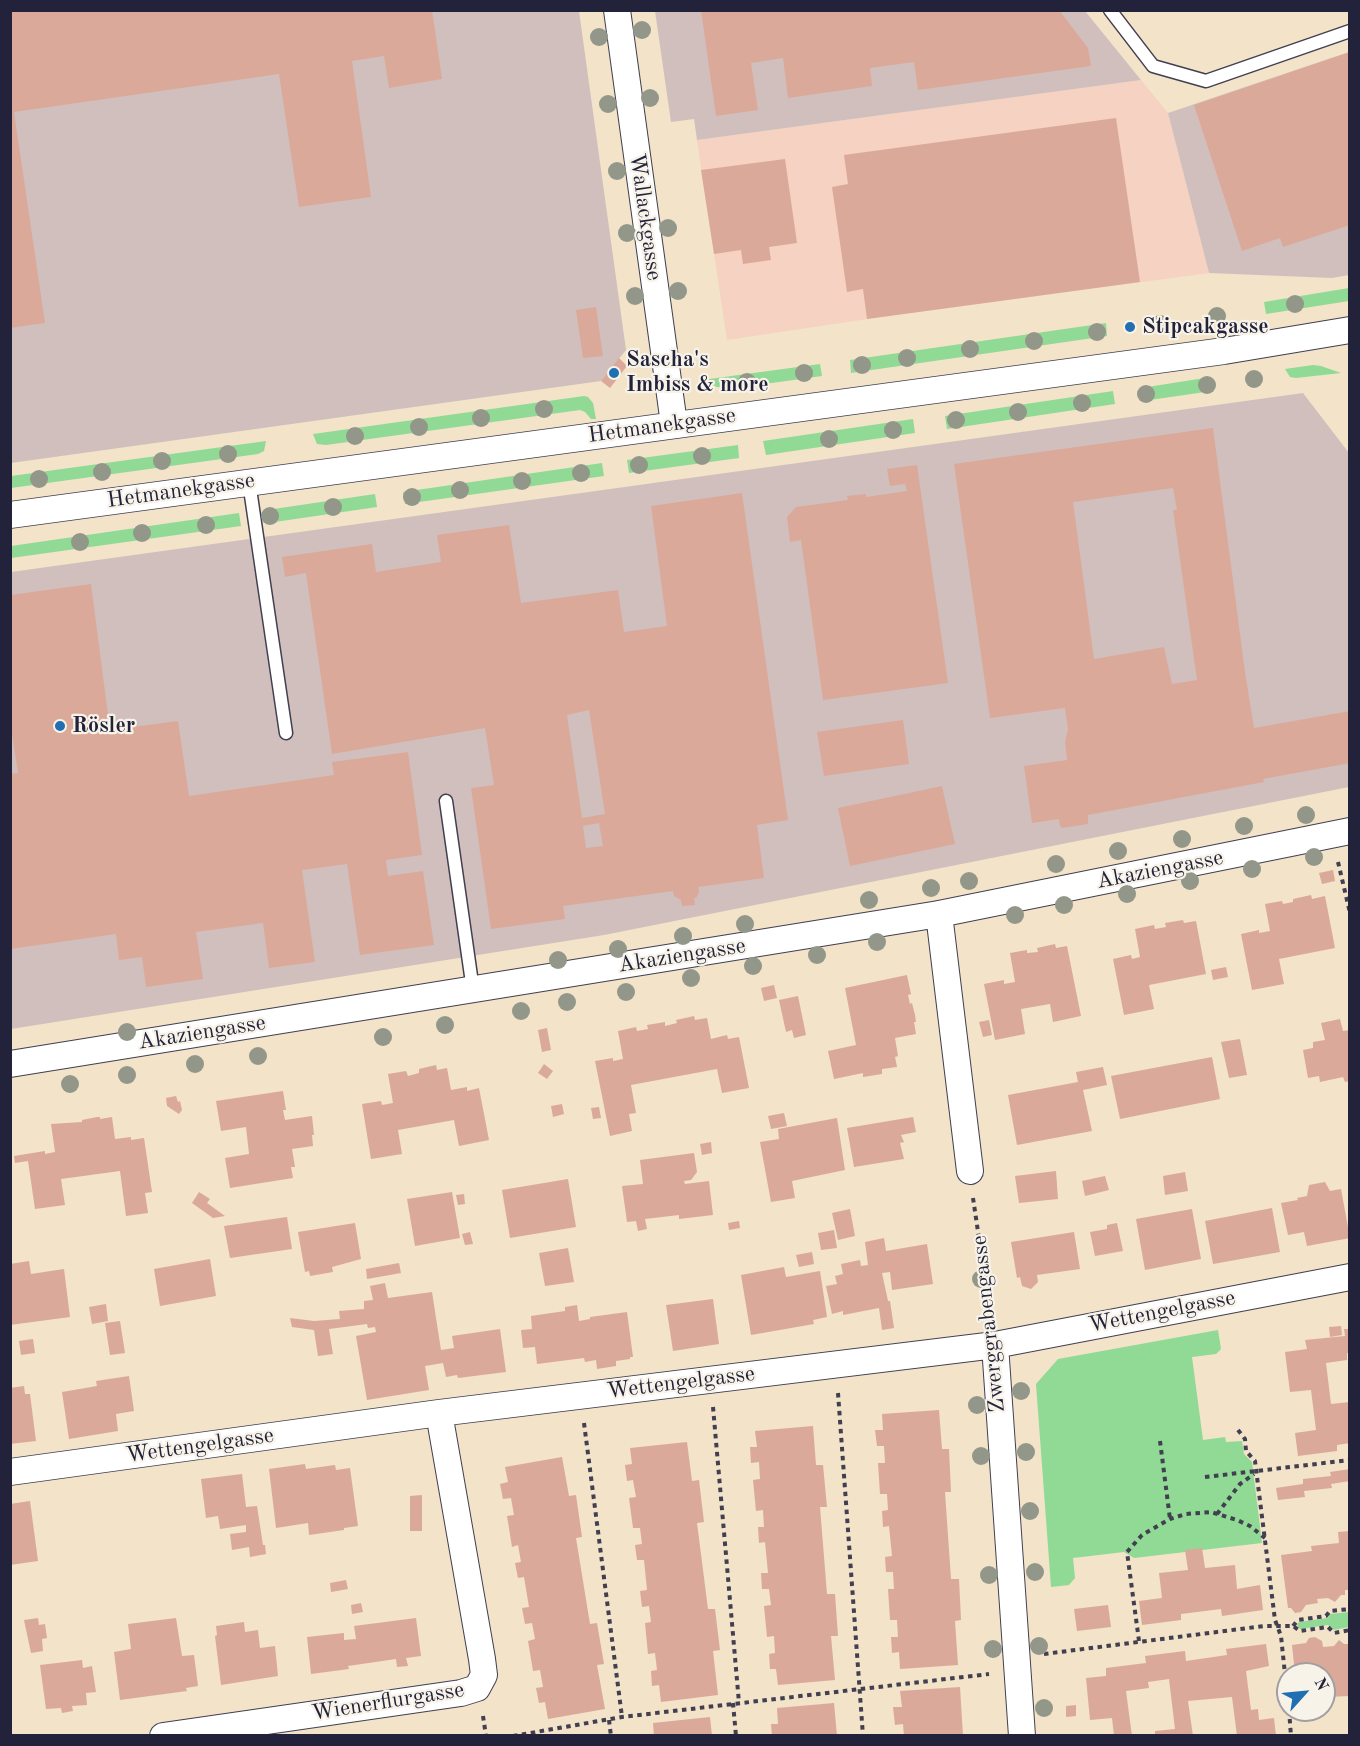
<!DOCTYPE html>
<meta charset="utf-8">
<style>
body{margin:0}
#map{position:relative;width:1360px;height:1746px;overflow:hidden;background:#f2e3c9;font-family:"Old Standard TT",serif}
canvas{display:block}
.frame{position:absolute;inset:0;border:12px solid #22223b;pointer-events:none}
.north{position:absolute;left:1276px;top:1662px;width:60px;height:60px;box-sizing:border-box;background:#f7f3e8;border:2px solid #a29fa3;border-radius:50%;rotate:63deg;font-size:16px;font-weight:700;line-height:24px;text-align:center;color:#22223b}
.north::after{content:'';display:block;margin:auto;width:21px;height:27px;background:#1f6fb2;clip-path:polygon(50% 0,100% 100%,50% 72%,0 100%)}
</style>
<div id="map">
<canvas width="1360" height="1746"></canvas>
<div class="frame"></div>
<div class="north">N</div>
</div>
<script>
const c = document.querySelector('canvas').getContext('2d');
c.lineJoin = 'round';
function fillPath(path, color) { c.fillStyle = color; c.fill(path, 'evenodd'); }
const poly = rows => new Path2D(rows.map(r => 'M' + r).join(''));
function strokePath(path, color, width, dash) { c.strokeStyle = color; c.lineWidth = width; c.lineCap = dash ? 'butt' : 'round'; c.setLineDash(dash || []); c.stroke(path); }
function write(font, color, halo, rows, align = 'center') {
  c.font = font + ' "Old Standard TT",serif'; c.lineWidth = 4.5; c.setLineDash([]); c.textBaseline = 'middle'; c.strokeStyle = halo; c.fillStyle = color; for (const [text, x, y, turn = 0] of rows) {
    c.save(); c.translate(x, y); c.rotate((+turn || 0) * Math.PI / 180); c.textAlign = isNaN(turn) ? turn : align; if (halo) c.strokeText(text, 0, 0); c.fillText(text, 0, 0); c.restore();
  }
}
fillPath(poly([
 [1141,80,1168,113,1209,273,867,319,727,340,697,140]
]), '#f5d2c2');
fillPath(poly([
 [10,11,579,11,626,350,601,381,11,463],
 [655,11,1085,11,1141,80,697,140,694,119,671,122],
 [1349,52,1349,275,1332,278,1209,273,1168,113],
 [1303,393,1349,453,1349,787,604,935,11,1029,11,572]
]), '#d1bfbd');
fillPath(poly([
 [1349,288,1349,301,1266,314,1264,302],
 [1106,323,1107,336,851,373,850,360],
 [820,364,822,376,736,388,717,387,702,380],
 [1313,365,1321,366,1341,373,1296,378,1290,377,1285,369],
 [1211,377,1212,391,1143,401,1141,388],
 [1113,391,1115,404,947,429,945,416],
 [584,396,588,397,593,403,596,419,591,419,585,412,580,410,326,445,317,444,313,434],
 [913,419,915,433,766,455,763,441],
 [266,441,264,451,258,454,11,488,11,476],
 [738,445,739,458,629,473,627,460],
 [602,463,604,476,405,504,403,492],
 [375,494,377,507,268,523,267,510],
 [239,513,241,526,11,558,11,546],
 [1218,1330,1221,1349,1216,1354,1192,1357,1203,1440,1225,1437,1226,1442,1242,1441,1244,1454,1252,1462,1262,1543,1134,1558,1124,1552,1073,1558,1075,1578,1069,1585,1051,1587,1036,1384,1058,1359],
 [1349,1612,1349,1627,1334,1630,1328,1625,1300,1629,1297,1625,1299,1622,1328,1618,1330,1614]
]), '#90da95');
fillPath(poly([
 [10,10,432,10,442,79,389,88,384,56,352,61,371,197,299,207,279,74,14,112,45,323,10,328],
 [701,10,1059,10,1088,48,1091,66,918,90,914,62,870,68,872,86,788,98,783,58,751,63,758,110,716,116],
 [1350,52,1350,225,1283,247,1280,238,1242,251,1194,105],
 [1116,118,1140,282,867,319,863,289,847,292,832,187,848,184,844,155],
 [785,159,797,243,769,247,771,260,743,264,741,250,714,254,701,170],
 [596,307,603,356,583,358,576,310],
 [619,358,627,366,610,388,601,381],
 [1213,428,1245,672,1254,728,1350,711,1350,763,1263,779,1264,782,1088,815,1088,824,1062,828,1060,826,1059,819,1032,823,1024,766,1067,760,1065,742,1068,729,1065,708,990,718,954,464],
 [1173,488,1177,510,1173,510,1197,680,1172,684,1164,647,1094,659,1073,502],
 [917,465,948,683,823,700,801,540,790,542,787,517,796,507,848,500,847,496,866,494,866,497,907,491,905,484,890,486,887,469],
 [742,493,788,820,757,825,764,878,698,887,699,892,696,898,694,898,695,905,682,906,681,900,674,896,673,891,563,906,565,919,491,929,471,788,494,785,485,728,332,754,306,573,285,577,282,557,372,544,376,572,441,562,437,535,509,525,521,603,618,590,624,632,667,626,651,506],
 [589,710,605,814,582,818,567,715],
 [599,823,603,846,586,848,583,826],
 [91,584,110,730,178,721,189,796,334,775,332,762,408,752,422,855,386,860,388,876,423,871,434,945,360,955,347,864,302,870,315,962,269,968,263,923,196,932,203,979,146,987,142,957,119,960,116,934,10,949,10,774,18,773,10,721,10,595],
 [903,720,909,764,824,776,817,732],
 [942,786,955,844,850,866,838,808],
 [1333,870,1335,881,1322,884,1319,873],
 [1311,895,1312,899,1325,896,1335,948,1279,959,1284,984,1252,990,1241,934,1259,930,1259,933,1270,931,1265,904,1282,901,1283,904,1293,902,1293,899],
 [1183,920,1184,923,1196,921,1206,974,1149,985,1154,1009,1124,1015,1113,959,1131,955,1132,959,1140,957,1135,929,1154,925,1155,929,1166,927,1165,923],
 [1055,944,1056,948,1067,946,1081,1016,1053,1022,1050,1004,1021,1009,1025,1034,995,1040,984,984,1004,980,1004,984,1015,982,1010,953,1027,950,1027,953,1038,952,1037,948],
 [1226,967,1228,977,1213,980,1211,970],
 [907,975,911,994,908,995,910,1004,912,1003,915,1015,916,1022,914,1022,916,1034,895,1038,898,1056,895,1057,897,1067,882,1069,882,1074,863,1077,863,1073,834,1079,828,1051,856,1045,845,988],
 [774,985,777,998,764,1001,761,988],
 [798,996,806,1035,794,1038,792,1030,786,1032,779,1000],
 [694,1016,695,1020,707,1018,711,1039,727,1035,728,1039,739,1037,749,1088,722,1093,717,1069,631,1085,636,1113,629,1114,632,1131,610,1136,595,1061,613,1058,613,1061,623,1059,618,1031,636,1027,637,1031,648,1029,647,1025,665,1022,665,1026,677,1023,676,1020],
 [1340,1019,1343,1031,1350,1030,1350,1081,1345,1082,1343,1077,1320,1082,1319,1076,1308,1078,1303,1050,1313,1048,1313,1042,1325,1040,1321,1023],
 [989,1020,992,1035,983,1037,979,1022],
 [547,1028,551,1050,542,1052,538,1030],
 [1240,1039,1247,1075,1229,1078,1221,1042],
 [1212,1057,1220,1099,1120,1119,1111,1076],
 [544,1064,553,1071,547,1079,538,1073],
 [436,1065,437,1070,447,1068,451,1090,467,1087,467,1091,479,1088,489,1140,459,1146,454,1120,398,1130,402,1154,371,1159,362,1104,381,1101,382,1105,393,1103,388,1074,406,1071,408,1076,419,1073,419,1069],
 [1103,1067,1107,1085,1083,1090,1092,1131,1017,1145,1008,1095,1078,1082,1076,1072],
 [283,1091,286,1110,283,1110,285,1120,312,1116,314,1135,312,1135,313,1146,292,1149,295,1167,291,1167,293,1178,230,1188,225,1158,249,1154,246,1127,221,1131,216,1101],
 [176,1096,178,1102,180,1101,182,1110,179,1114,167,1106,166,1098],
 [562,1104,564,1114,553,1117,551,1106],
 [599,1107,601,1118,593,1119,591,1108],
 [784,1113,787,1126,771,1129,768,1116],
 [97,1117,100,1117,100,1119,112,1117,115,1139,131,1137,131,1140,144,1138,152,1192,145,1193,148,1213,126,1216,120,1171,61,1179,65,1205,35,1209,28,1161,15,1163,14,1156,45,1151,45,1154,55,1152,51,1124,82,1122,82,1120],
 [913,1117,916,1132,901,1135,904,1142,900,1143,904,1159,854,1167,847,1128],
 [837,1118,845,1170,792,1181,795,1198,771,1202,760,1142,779,1139,778,1129],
 [711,1142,712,1153,702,1155,700,1144],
 [694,1153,697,1172,691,1180,684,1181,685,1184,709,1181,713,1215,679,1219,679,1215,645,1219,647,1229,638,1231,636,1221,627,1222,622,1186,643,1184,640,1160],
 [1056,1171,1058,1199,1019,1203,1015,1176],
 [1185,1172,1188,1191,1165,1195,1163,1176],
 [1105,1176,1109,1190,1085,1196,1082,1181],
 [568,1179,576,1227,510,1238,502,1190],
 [1325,1182,1330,1191,1341,1189,1350,1238,1307,1246,1304,1232,1288,1235,1281,1203,1298,1200,1297,1198,1307,1196,1309,1185],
 [199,1192,210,1199,207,1203,225,1216,213,1218,192,1203],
 [452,1192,460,1238,415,1246,407,1199],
 [464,1194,465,1204,458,1205,456,1195],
 [1272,1208,1280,1252,1213,1264,1205,1221],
 [850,1209,855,1236,838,1240,832,1213],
 [1192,1209,1201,1259,1145,1270,1136,1219],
 [287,1217,292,1249,230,1258,224,1226],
 [739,1221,740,1228,729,1230,728,1223],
 [355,1223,361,1259,332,1267,333,1272,310,1276,309,1271,305,1272,298,1232],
 [1117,1223,1123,1251,1095,1256,1090,1232,1107,1229,1107,1225],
 [834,1230,837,1248,821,1250,818,1233],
 [470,1232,473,1244,465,1245,462,1234],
 [1074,1232,1080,1269,1037,1275,1038,1282,1031,1289,1022,1286,1020,1277,1017,1278,1011,1242],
 [884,1238,886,1251,927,1244,933,1284,892,1290,890,1272,882,1273,888,1301,890,1301,894,1328,882,1330,879,1308,843,1315,843,1311,832,1314,826,1286,837,1284,835,1276,843,1274,841,1264,860,1260,861,1266,868,1265,865,1242],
 [568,1248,574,1282,545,1286,539,1253],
 [812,1252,814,1264,799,1267,796,1255],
 [210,1259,216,1296,160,1306,154,1269],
 [29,1261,31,1274,64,1269,70,1317,10,1325,10,1264],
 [399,1263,401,1273,367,1279,366,1269],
 [784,1267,786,1277,820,1271,827,1317,813,1320,814,1324,751,1335,741,1275],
 [385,1283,388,1298,432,1292,441,1350,454,1348,452,1336,500,1329,506,1372,458,1378,457,1375,446,1377,443,1363,425,1366,429,1390,367,1400,356,1336,376,1332,375,1327,368,1328,367,1324,329,1329,333,1354,318,1356,314,1330,292,1327,290,1318,314,1321,340,1319,339,1311,364,1309,364,1301,373,1300,370,1286],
 [713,1299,719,1344,673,1351,666,1305],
 [106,1304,108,1321,92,1324,89,1307],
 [577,1305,579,1321,590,1319,590,1317,627,1312,633,1357,630,1357,630,1359,616,1361,616,1366,597,1369,596,1360,585,1362,584,1358,537,1364,535,1347,523,1348,521,1330,532,1329,531,1316,565,1311,565,1307],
 [120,1321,125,1353,110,1355,105,1323],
 [1341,1326,1342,1335,1330,1337,1329,1327],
 [1344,1329,1350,1329,1350,1353,1347,1353,1347,1360,1326,1363,1331,1404,1350,1402,1350,1443,1337,1445,1337,1451,1298,1456,1295,1433,1316,1430,1311,1390,1290,1392,1285,1352,1307,1349,1305,1340,1345,1336],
 [33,1339,35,1353,21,1355,19,1341],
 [129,1376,134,1411,116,1414,118,1431,69,1439,62,1392,97,1386,96,1381],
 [24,1386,25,1394,30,1394,36,1441,10,1444,10,1388],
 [939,1410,942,1449,949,1449,951,1492,945,1492,951,1579,959,1579,961,1620,955,1621,958,1665,900,1669,899,1652,892,1653,891,1637,898,1637,897,1620,890,1620,888,1589,894,1589,893,1572,886,1572,885,1557,892,1556,889,1526,883,1527,882,1511,888,1510,887,1494,880,1494,878,1463,885,1463,884,1446,877,1446,875,1430,883,1430,882,1414],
 [813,1426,816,1465,823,1465,827,1507,820,1507,827,1594,835,1594,838,1636,831,1636,835,1680,778,1685,776,1669,770,1669,769,1654,775,1653,774,1636,767,1637,764,1606,771,1605,769,1589,762,1589,761,1573,768,1573,765,1542,759,1543,758,1527,764,1527,763,1510,756,1511,753,1480,760,1479,759,1462,751,1463,750,1447,757,1447,755,1431],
 [687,1442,692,1481,699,1480,704,1522,697,1523,708,1609,715,1609,720,1650,713,1651,718,1695,661,1702,659,1685,652,1686,651,1671,657,1670,655,1653,648,1654,645,1623,651,1622,649,1606,642,1607,640,1591,647,1590,644,1560,637,1560,635,1545,642,1544,640,1528,633,1528,629,1498,636,1497,633,1480,627,1481,625,1465,632,1464,630,1448],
 [562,1457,569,1496,576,1495,582,1537,576,1538,590,1624,597,1623,604,1664,597,1665,605,1709,548,1719,545,1702,539,1703,536,1688,543,1687,540,1670,533,1671,528,1641,535,1639,532,1623,525,1624,522,1608,529,1607,524,1577,518,1578,515,1563,521,1562,518,1545,512,1547,507,1516,514,1515,511,1498,503,1499,500,1484,508,1482,505,1467],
 [305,1464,306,1469,335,1465,336,1470,350,1468,358,1526,344,1528,344,1530,309,1535,308,1523,276,1528,269,1469],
 [1350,1469,1350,1481,1331,1484,1332,1488,1304,1491,1305,1497,1278,1500,1276,1488,1303,1484,1303,1479,1331,1476,1330,1472],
 [242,1474,246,1507,257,1506,263,1545,265,1545,266,1554,250,1557,249,1547,232,1550,230,1534,246,1532,246,1525,220,1529,218,1516,206,1518,201,1479],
 [422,1495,422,1531,410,1531,410,1496],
 [30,1501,38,1561,10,1565,10,1504],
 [1350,1531,1350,1590,1345,1590,1345,1595,1341,1595,1335,1602,1328,1598,1317,1599,1318,1603,1306,1605,1301,1612,1295,1613,1291,1608,1288,1608,1281,1555,1312,1551,1311,1546,1339,1543,1338,1532],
 [1202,1548,1205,1568,1235,1565,1237,1589,1260,1585,1263,1610,1222,1616,1221,1609,1181,1614,1181,1620,1142,1625,1139,1601,1162,1598,1159,1573,1188,1570,1185,1550],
 [346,1580,348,1589,331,1592,330,1583],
 [361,1603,363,1612,352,1614,351,1605],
 [1108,1605,1111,1627,1077,1631,1074,1609],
 [38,1618,39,1625,45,1624,47,1638,42,1639,43,1651,31,1653,24,1620],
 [176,1618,182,1656,194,1655,198,1686,186,1688,187,1691,120,1700,114,1652,131,1649,128,1624],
 [416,1618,421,1656,406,1658,408,1666,397,1667,396,1659,348,1666,349,1669,311,1674,307,1637,344,1633,344,1640,356,1639,354,1626],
 [244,1622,245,1632,258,1630,260,1648,275,1646,278,1676,221,1685,215,1636,217,1635,216,1626],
 [1315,1637,1322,1641,1323,1647,1334,1646,1339,1640,1344,1644,1350,1644,1350,1696,1327,1697,1327,1694,1324,1694,1324,1674,1295,1674,1292,1645,1306,1643,1309,1638],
 [1266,1644,1269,1666,1246,1671,1251,1710,1258,1709,1259,1720,1274,1718,1276,1736,1237,1736,1232,1697,1188,1701,1193,1736,1155,1736,1155,1731,1175,1729,1169,1679,1148,1682,1149,1688,1126,1691,1132,1736,1114,1736,1112,1718,1090,1720,1086,1678,1106,1676,1106,1668,1146,1663,1145,1656,1185,1651,1186,1661,1227,1655,1226,1649],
 [82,1660,83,1668,92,1666,96,1692,86,1693,87,1705,72,1706,73,1711,62,1713,61,1708,46,1709,40,1665],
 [960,1687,963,1736,904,1736,903,1724,895,1725,893,1707,902,1707,900,1691],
 [834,1703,837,1736,772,1736,771,1724,778,1724,777,1708],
 [1076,1705,1076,1716,1066,1717,1066,1706],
 [710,1717,712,1736,654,1736,653,1723]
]), '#dba999');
const service = poly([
 [1110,10,1153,66,1206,81,1350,31],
 [249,482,286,733],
 [446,801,473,990]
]);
const minor = poly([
 [617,10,674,424],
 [10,515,1224,351,1350,330],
 [939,914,970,1171],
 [10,1064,939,914,1350,831],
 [995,1345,1022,1736],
 [10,1472,439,1413,995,1345,1350,1277],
 [163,1736,461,1693,477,1688,484,1675,482,1659,439,1413]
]);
strokePath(service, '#413f50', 15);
strokePath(minor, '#413f50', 28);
strokePath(poly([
 [1338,862,1350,913],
 [973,1198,991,1319],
 [838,1393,863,1736],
 [713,1407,739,1703],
 [584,1423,622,1717],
 [1238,1430,1245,1439,1246,1451,1255,1461,1275,1620,1281,1636,1288,1703],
 [1160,1441,1170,1519],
 [1205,1477,1350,1460],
 [1217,1514,1240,1484,1254,1474],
 [1293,1626,1298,1620,1326,1616,1330,1611,1350,1609],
 [1139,1641,1127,1552,1142,1535,1170,1519,1186,1514,1211,1512,1237,1520,1250,1526,1265,1538],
 [1044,1654,1264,1626,1293,1626,1300,1631,1328,1627,1334,1633,1350,1630],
 [733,1703,736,1736],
 [1289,1710,1291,1736],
 [483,1716,486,1736],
 [609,1720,611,1736],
 [513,1736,622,1717,989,1674]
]), '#413f50', 4, [4.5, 4.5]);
strokePath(service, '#fff', 12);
strokePath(minor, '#fff', 26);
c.fillStyle = '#92978a';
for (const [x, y] of [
 [642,30],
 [599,37],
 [650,98],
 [608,104],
 [617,171],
 [668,228],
 [627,233],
 [678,291],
 [635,296],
 [1295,304],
 [1217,316],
 [1160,324],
 [1097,332],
 [1034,341],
 [970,349],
 [907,358],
 [862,365],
 [804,373],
 [1254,379],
 [747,382],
 [1207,385],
 [1146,394],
 [1082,403],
 [544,409],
 [1018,412],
 [481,418],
 [956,420],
 [419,427],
 [893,430],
 [355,436],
 [829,439],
 [228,454],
 [702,456],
 [162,461],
 [639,465],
 [102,472],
 [581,473],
 [39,479],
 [522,481],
 [460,490],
 [412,497],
 [333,507],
 [270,516],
 [206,525],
 [142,533],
 [80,542],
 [1306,815],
 [1244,826],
 [1182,839],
 [1118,851],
 [1314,857],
 [1056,864],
 [1252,869],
 [969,881],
 [1190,881],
 [931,888],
 [1127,894],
 [869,900],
 [1064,905],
 [1015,915],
 [745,924],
 [683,936],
 [877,942],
 [618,949],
 [817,955],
 [558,960],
 [753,966],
 [691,978],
 [626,992],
 [567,1002],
 [521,1011],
 [445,1025],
 [127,1032],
 [383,1037],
 [258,1056],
 [195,1064],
 [127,1075],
 [70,1084],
 [981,1279],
 [1021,1391],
 [977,1405],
 [1026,1452],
 [981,1456],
 [1030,1511],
 [1035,1572],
 [989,1575],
 [1039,1646],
 [993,1649],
 [1044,1708]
]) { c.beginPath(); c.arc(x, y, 9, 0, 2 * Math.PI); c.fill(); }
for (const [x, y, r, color] of [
 [1130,327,6,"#1f6fb2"],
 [614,373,6,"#1f6fb2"],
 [60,726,6,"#1f6fb2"]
]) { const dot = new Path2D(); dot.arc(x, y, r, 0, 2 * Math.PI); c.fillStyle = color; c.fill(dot); strokePath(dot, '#f7f3e8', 2); }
write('22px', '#22223b', '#f7f3e8', [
 ["Wallackgasse",645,217,82],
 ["Hetmanekgasse",662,426,-8],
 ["Hetmanekgasse",181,491,-8],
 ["Akaziengasse",1160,870,-11],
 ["Akaziengasse",682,956,-9],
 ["Akaziengasse",202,1033,-9],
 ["Wettengelgasse",1162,1312,-11],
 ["Zwerggrabengasse",989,1324,-96],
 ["Wettengelgasse",681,1383,-7],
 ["Wettengelgasse",200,1446,-8],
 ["Wienerflurgasse",388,1702,-9]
]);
write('bold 22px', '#22223b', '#f7f3e8', [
 ["Stipcakgasse",1142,327],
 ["Sascha's",626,360],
 ["Imbiss & more",626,385],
 ["Rösler",72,726]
], 'left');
</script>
